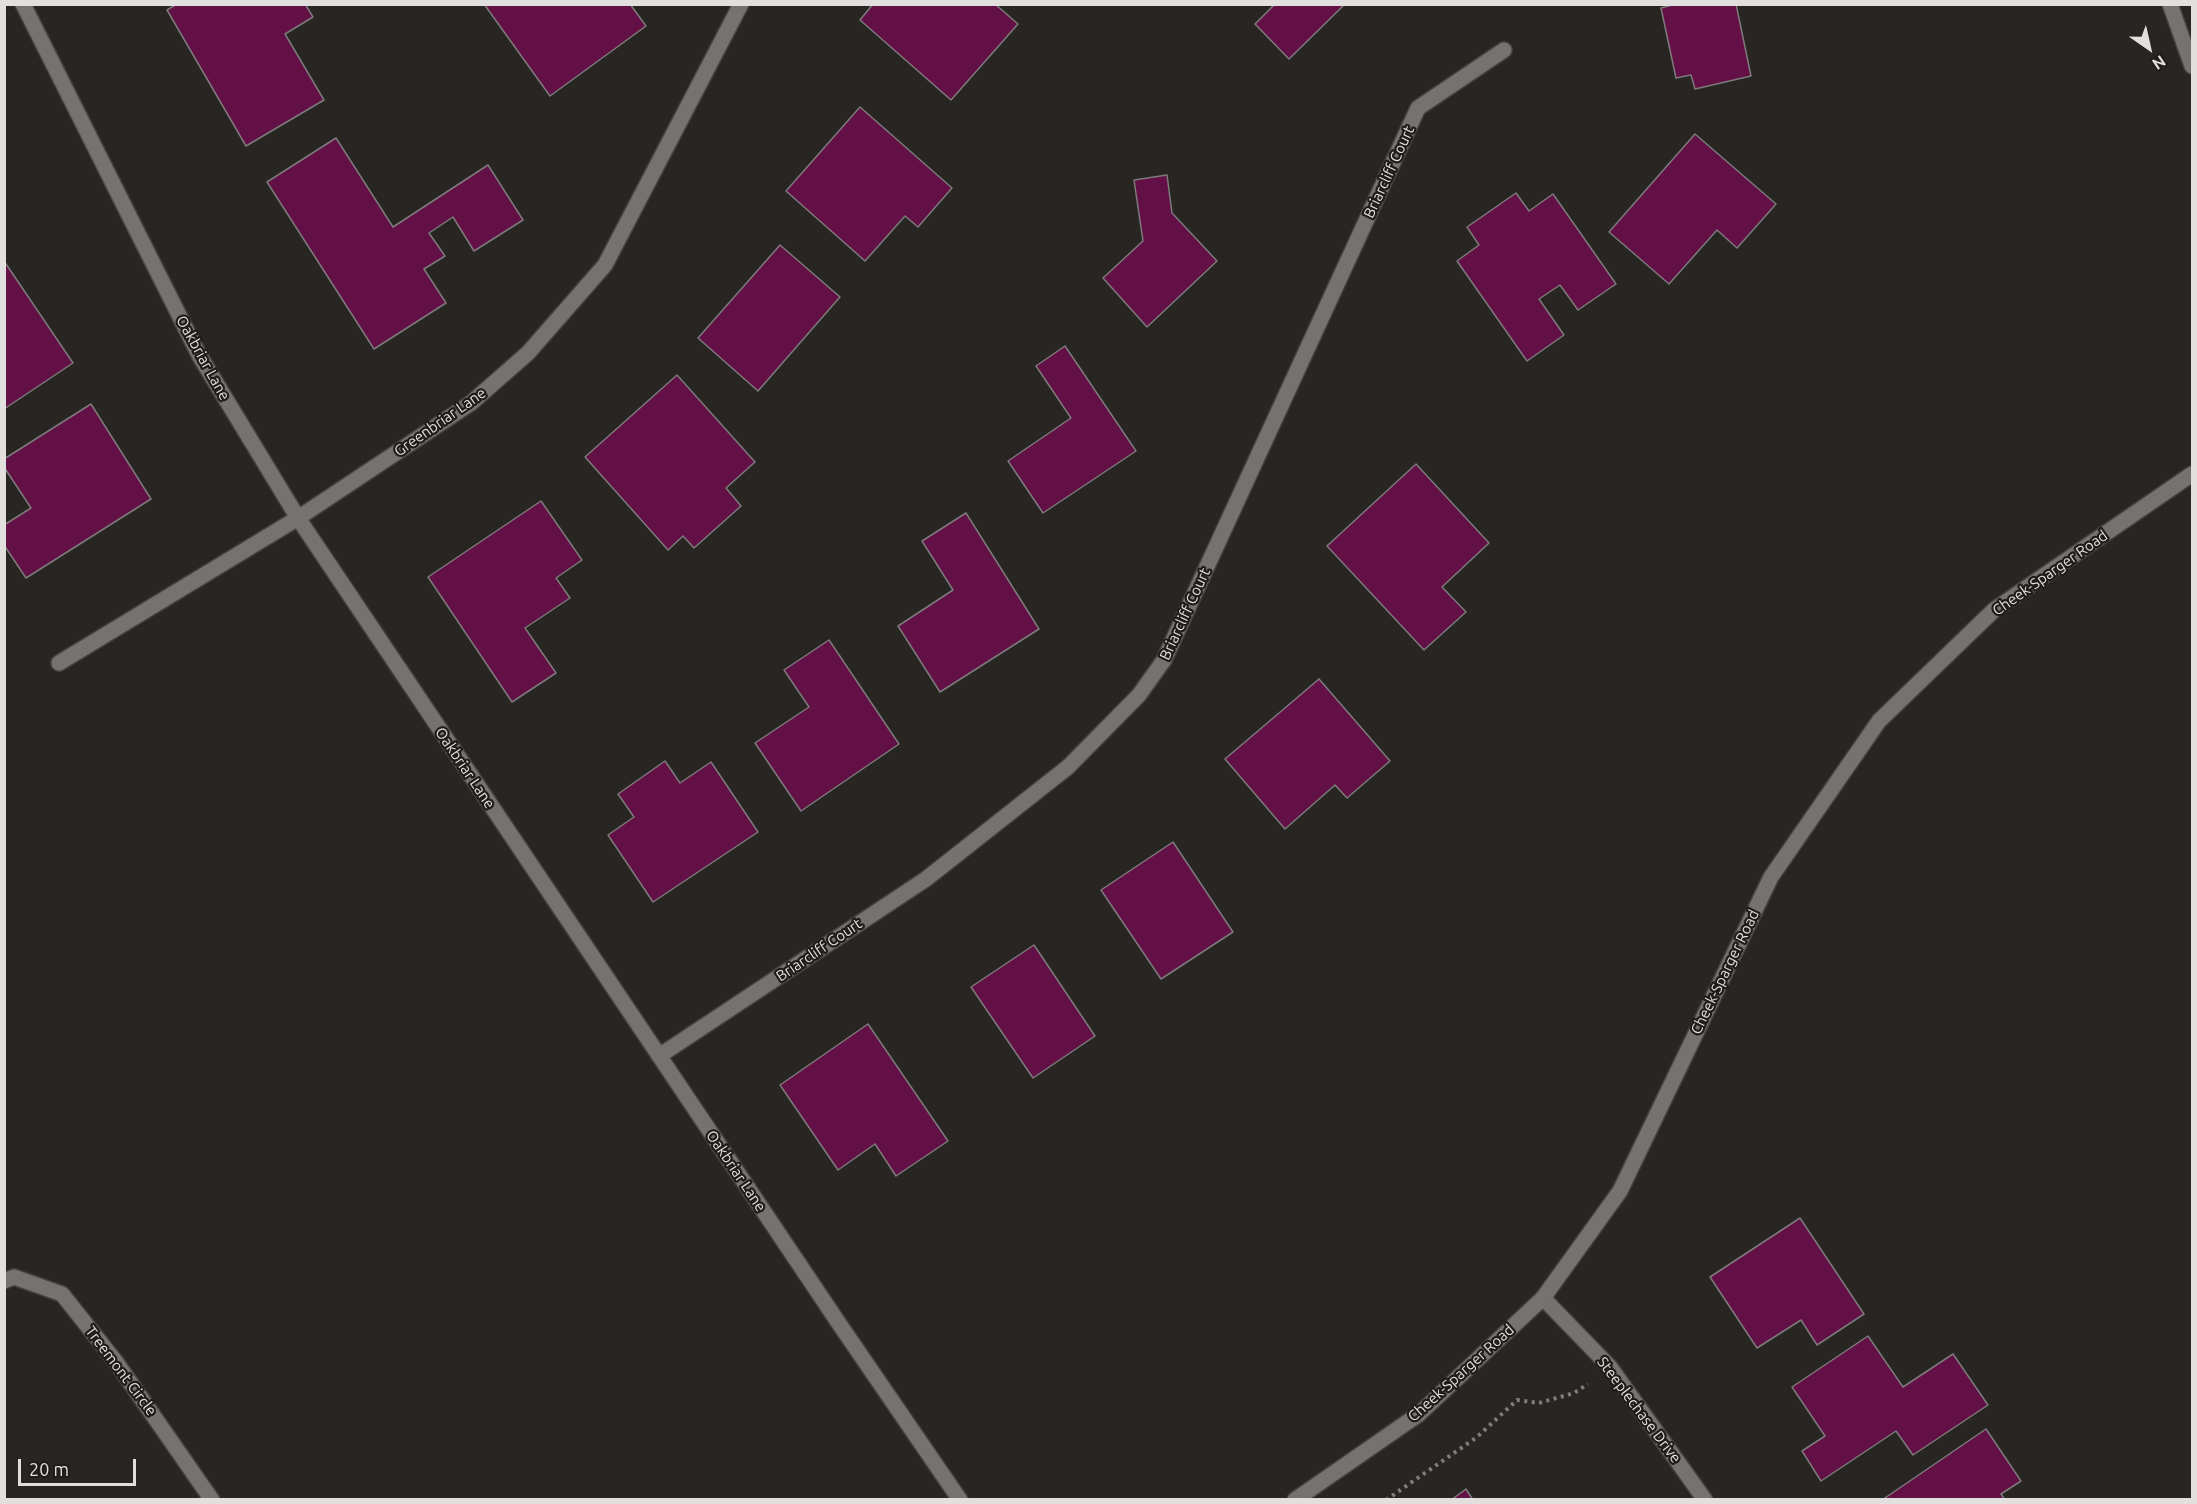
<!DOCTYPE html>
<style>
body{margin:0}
#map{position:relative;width:2197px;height:1504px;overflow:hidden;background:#282623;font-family:Ubuntu,sans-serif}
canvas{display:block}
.frame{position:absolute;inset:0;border:6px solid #e1e0de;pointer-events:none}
.north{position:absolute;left:2119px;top:18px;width:60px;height:60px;-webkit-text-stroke:4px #1f1c1a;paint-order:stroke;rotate:146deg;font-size:16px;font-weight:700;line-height:24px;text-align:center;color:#e1e0de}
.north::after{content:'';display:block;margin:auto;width:21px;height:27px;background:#e1e0de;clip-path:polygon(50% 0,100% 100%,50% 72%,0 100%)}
.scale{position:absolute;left:18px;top:1459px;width:118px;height:27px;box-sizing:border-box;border:3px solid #e1e0de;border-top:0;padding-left:8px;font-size:18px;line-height:21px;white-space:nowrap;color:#e1e0de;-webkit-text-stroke:4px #1f1c1a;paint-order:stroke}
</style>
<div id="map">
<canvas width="2197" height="1504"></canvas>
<div class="frame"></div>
<div class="north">N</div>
<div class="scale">20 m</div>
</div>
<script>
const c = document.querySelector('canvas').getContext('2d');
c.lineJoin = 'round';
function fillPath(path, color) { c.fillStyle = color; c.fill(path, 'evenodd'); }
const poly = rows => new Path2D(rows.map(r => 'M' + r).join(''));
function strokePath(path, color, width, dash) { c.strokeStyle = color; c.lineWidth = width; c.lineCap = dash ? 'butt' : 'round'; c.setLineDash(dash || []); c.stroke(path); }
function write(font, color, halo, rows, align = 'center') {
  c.font = font + ' Ubuntu,sans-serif'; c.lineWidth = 4.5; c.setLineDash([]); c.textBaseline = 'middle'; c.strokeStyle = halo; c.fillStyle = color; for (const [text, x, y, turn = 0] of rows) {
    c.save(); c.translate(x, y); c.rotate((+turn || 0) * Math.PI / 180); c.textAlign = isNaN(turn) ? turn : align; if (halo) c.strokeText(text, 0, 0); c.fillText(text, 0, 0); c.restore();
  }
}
const building = poly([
 [177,4,305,4,313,17,285,34,324,100,246,146,167,10,177,4],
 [484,4,630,4,646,26,550,96,484,4],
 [873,4,995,4,1018,24,951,100,860,20,873,4],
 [1275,4,1345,4,1289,59,1255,24,1275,4],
 [1736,4,1751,76,1695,89,1691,75,1676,78,1661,8,1676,4,1736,4],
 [860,107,952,188,918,227,905,216,865,261,786,191,860,107],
 [1695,134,1776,204,1737,248,1717,230,1669,284,1609,232,1695,134],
 [336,138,393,227,488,165,523,220,474,251,453,217,429,233,445,256,424,269,446,303,374,349,267,182,336,138],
 [1167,175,1172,213,1217,261,1147,327,1103,278,1143,241,1134,180,1167,175],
 [1516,193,1529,211,1553,194,1616,284,1578,310,1560,285,1539,299,1564,335,1527,361,1457,261,1479,245,1467,227,1516,193],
 [780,245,840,297,758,391,698,338,780,245],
 [4,261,73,363,4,409,4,261],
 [1065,346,1136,451,1043,513,1008,461,1071,418,1036,366,1065,346],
 [677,375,755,462,726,488,741,506,694,548,683,536,668,550,585,457,677,375],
 [91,404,151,499,26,578,4,545,4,525,31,508,4,467,4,459,91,404],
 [1416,464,1489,543,1442,587,1466,612,1424,650,1327,546,1416,464],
 [541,501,582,560,556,578,570,598,525,628,556,673,512,702,428,577,541,501],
 [966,513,1039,629,940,692,898,626,953,590,922,541,966,513],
 [829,640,899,744,801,811,755,743,809,707,784,670,829,640],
 [1319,679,1390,761,1347,798,1335,785,1285,829,1225,759,1319,679],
 [665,761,680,783,711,762,758,832,653,902,608,835,634,817,618,794,665,761],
 [1173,842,1233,932,1161,979,1101,890,1173,842],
 [1034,945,1095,1036,1033,1078,971,987,1034,945],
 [868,1024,948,1141,896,1176,875,1144,838,1170,780,1085,868,1024],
 [1800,1218,1864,1314,1817,1345,1801,1320,1757,1348,1710,1277,1800,1218],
 [1868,1336,1903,1387,1953,1354,1988,1405,1913,1455,1896,1431,1821,1481,1802,1451,1825,1436,1792,1387,1868,1336],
 [1986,1429,2021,1481,2001,1494,2005,1500,1882,1500,1986,1429],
 [1466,1489,1473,1500,1451,1500,1466,1489]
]);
fillPath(building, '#631046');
strokePath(building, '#7e7a7c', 1.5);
const street = poly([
 [23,4,199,355,298,518,840,1325,960,1500],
 [2170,4,2192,66],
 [59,663,298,518,471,403,528,353,605,265,741,4],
 [659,1056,926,879,1068,767,1139,695,1164,660,1418,108,1504,50],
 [4,1281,14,1277,62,1294,116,1362,212,1500],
 [1543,1298,1610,1367,1705,1500]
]);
const secondary = poly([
 [1295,1500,1419,1414,1543,1298,1620,1191,1771,877,1879,721,1994,610,2192,474]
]);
strokePath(street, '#43413f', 18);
strokePath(secondary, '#43413f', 18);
strokePath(poly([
 [1386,1500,1477,1437,1517,1400,1539,1403,1574,1393,1588,1384]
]), '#807e7c', 4, [3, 4.5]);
strokePath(street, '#75726f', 15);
strokePath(secondary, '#75726f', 15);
write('15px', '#e1e0de', '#1f1c1a', [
 ["Briarcliff Court",1389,172,-65],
 ["Oakbriar Lane",203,358,61],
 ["Greenbriar Lane",440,422,-35],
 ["Cheek-Sparger Road",2050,573,-35],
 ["Briarcliff Court",1185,614,-65],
 ["Oakbriar Lane",465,768,56],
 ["Briarcliff Court",819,950,-34],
 ["Cheek-Sparger Road",1725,972,-64],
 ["Oakbriar Lane",736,1171,56],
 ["Treemont Circle",121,1371,53],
 ["Cheek-Sparger Road",1461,1373,-42],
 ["Steeplechase Drive",1639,1410,53]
]);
</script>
